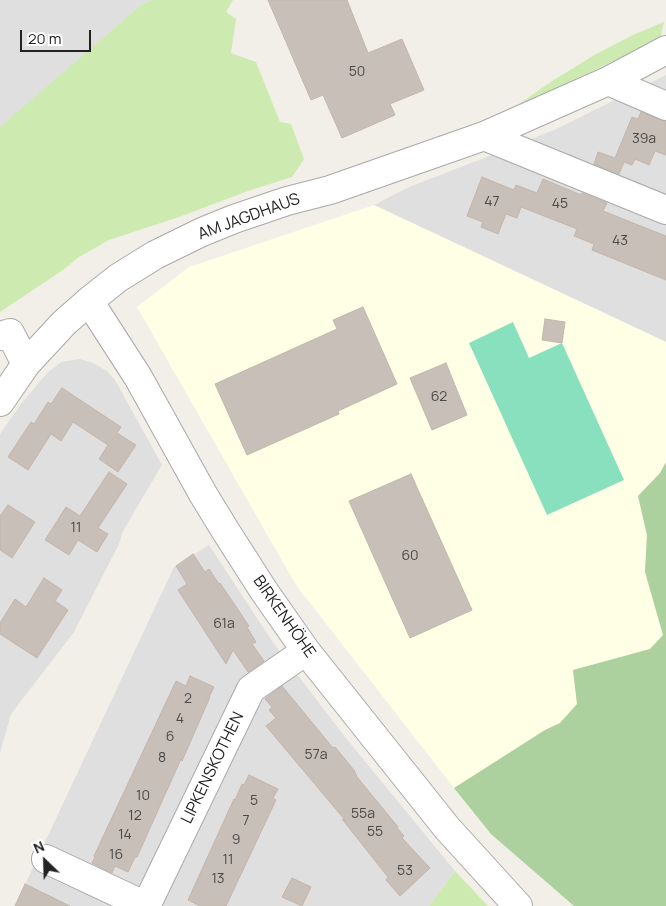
<!DOCTYPE html>
<meta charset="utf-8">
<style>
body{margin:0}
#map{position:relative;width:666px;height:906px;overflow:hidden;background:#f2efe9;font-family:Manrope,sans-serif}
canvas{display:block}
.north{position:absolute;left:20px;top:836px;width:50px;height:50px;-webkit-text-stroke:4px #fff;paint-order:stroke;rotate:336deg;font-size:14px;font-weight:700;line-height:20px;text-align:center;color:#222}
.north::after{content:'';display:block;margin:auto;width:18px;height:22px;background:#222;clip-path:polygon(50% 0,100% 100%,50% 72%,0 100%)}
.scale{position:absolute;left:20px;top:30px;width:71px;height:22px;box-sizing:border-box;border:2px solid #222;border-top:0;padding-left:6px;font-size:15px;line-height:18px;white-space:nowrap;color:#222;-webkit-text-stroke:4px #fff;paint-order:stroke}
</style>
<div id="map">
<canvas width="666" height="906"></canvas>
<div class="north">N</div>
<div class="scale">20 m</div>
</div>
<script>
const c = document.querySelector('canvas').getContext('2d');
c.lineJoin = 'round';
function fillPath(path, color) { c.fillStyle = color; c.fill(path, 'evenodd'); }
const poly = rows => new Path2D(rows.map(r => 'M' + r).join(''));
function strokePath(path, color, width, dash) { c.strokeStyle = color; c.lineWidth = width; c.lineCap = dash ? 'butt' : 'round'; c.setLineDash(dash || []); c.stroke(path); }
function write(font, color, halo, rows, align = 'center') {
  c.font = font + ' Manrope,sans-serif'; c.lineWidth = 4; c.setLineDash([]); c.textBaseline = 'middle'; c.strokeStyle = halo; c.fillStyle = color; for (const [text, x, y, turn = 0] of rows) {
    c.save(); c.translate(x, y); c.rotate((+turn || 0) * Math.PI / 180); c.textAlign = isNaN(turn) ? turn : align; if (halo) c.strokeText(text, 0, 0); c.fillText(text, 0, 0); c.restore();
  }
}
fillPath(poly([
 [0,0,152,0,142,4,0,128],
 [666,75,666,102,644,86],
 [623,96,666,114,666,199,526,141,554,130],
 [502,151,666,218,666,342,374,205,409,187],
 [80,359,93,363,107,371,115,380,162,465,123,531,119,544,74,632,11,714,0,753,0,434,20,405,47,373,61,362],
 [209,545,272,641,345,737,455,871,429,906,15,906,174,567]
]), '#e0dfdf');
fillPath(poly([
 [374,205,666,342,666,462,660,473,638,496,647,536,645,572,663,635,650,649,573,670,577,704,560,723,545,730,454,788,296,585,137,307,189,267]
]), '#ffffe5');
fillPath(poly([
 [152,0,233,0,226,12,236,19,231,53,256,62,280,122,291,124,304,159,292,177,248,191,179,217,109,240,79,257,63,270,0,312,0,127,142,4],
 [664,22,660,39,519,106,519,104,552,81,596,54,633,35],
 [455,871,488,906,429,906]
]), '#cdebb0');
fillPath(poly([
 [666,462,666,906,574,906,491,834,454,788,545,730,560,723,577,704,573,670,650,649,663,635,645,572,647,535,638,496,660,473]
]), '#add19e');
fillPath(poly([
 [513,322,529,358,562,343,624,480,547,515,469,343]
]), '#88e0be');
const building = poly([
 [268,0,347,0,368,53,402,39,424,90,390,104,395,115,342,138,323,95,311,100,268,0],
 [641,112,660,120,666,121,666,155,655,151,649,165,635,159,632,165,624,162,619,174,594,164,598,152,615,158,632,117,638,119,641,112],
 [482,177,514,190,516,185,537,193,543,179,581,195,582,193,607,203,603,211,666,236,666,280,592,250,594,244,574,236,577,229,521,207,517,218,506,214,498,234,481,227,483,222,467,216,482,177],
 [363,307,397,384,338,411,339,414,247,455,215,384,337,329,333,320,363,307],
 [545,319,565,322,562,343,542,340,545,319],
 [446,363,467,415,432,430,410,378,446,363],
 [62,388,121,427,117,433,136,445,118,472,99,459,108,445,73,422,61,441,51,434,28,470,8,457,31,422,34,424,48,402,51,404,62,388],
 [109,472,127,484,98,528,108,534,97,552,78,540,69,555,45,540,66,507,80,516,109,472],
 [411,474,472,610,410,638,349,501,411,474],
 [8,505,35,522,12,558,0,550,0,516,8,505],
 [193,554,205,572,209,569,219,584,220,583,249,626,247,627,256,642,252,644,264,661,248,672,233,650,226,664,178,590,187,584,176,566,193,554],
 [44,578,62,590,55,601,68,610,37,658,0,634,0,623,15,599,26,607,44,578],
 [190,676,214,687,209,697,210,697,182,761,181,759,137,857,135,857,128,872,115,866,112,873,92,863,95,857,94,856,176,681,186,686,190,676],
 [282,686,333,748,335,747,354,770,357,777,398,827,397,828,404,836,402,838,430,868,400,896,386,880,388,877,342,819,345,820,266,726,276,718,269,710,272,707,265,699,282,686],
 [249,775,278,789,273,798,276,800,226,906,200,906,188,900,234,799,235,800,242,784,244,785,249,775],
 [292,878,311,887,302,906,282,897,292,878],
 [25,884,70,906,15,906,25,884]
]);
fillPath(building, '#c7bfb8');
strokePath(building, '#c4b6ab', 1);
const minor = poly([
 [608,81,666,106],
 [484,136,666,210],
 [89,301,138,377,203,494,225,530,264,591,306,651,447,828,518,906],
 [0,336,10,333,26,364],
 [0,402,26,364,64,323,89,301,118,278,155,255,202,232,234,219,287,201,330,190,484,136,608,81,666,50],
 [46,859,146,906],
 [146,906,251,689,306,651]
]);
strokePath(minor, '#a9a9a9', 30);
strokePath(minor, '#fff', 28);
write('14px', '#4b4948', null, [
 ["50",357,72],
 ["39a",644,139],
 ["47",492,202],
 ["45",560,204],
 ["43",620,241],
 ["62",439,397],
 ["11",76,528],
 ["60",410,556],
 ["61a",224,624],
 ["2",188,699],
 ["4",180,719],
 ["6",170,737],
 ["57a",316,755],
 ["8",162,758],
 ["10",143,796],
 ["5",254,801],
 ["55a",363,814],
 ["12",135,816],
 ["7",246,821],
 ["55",375,832],
 ["14",125,835],
 ["9",236,840],
 ["16",116,855],
 ["11",228,860],
 ["53",405,871],
 ["13",218,879]
]);
write('16px', '#222', '#fff', [
 ["AM JAGDHAUS",249,217,-20],
 ["BIRKENHÖHE",284,617,55],
 ["LIPKENSKOTHEN",213,768,-64]
]);
</script>
